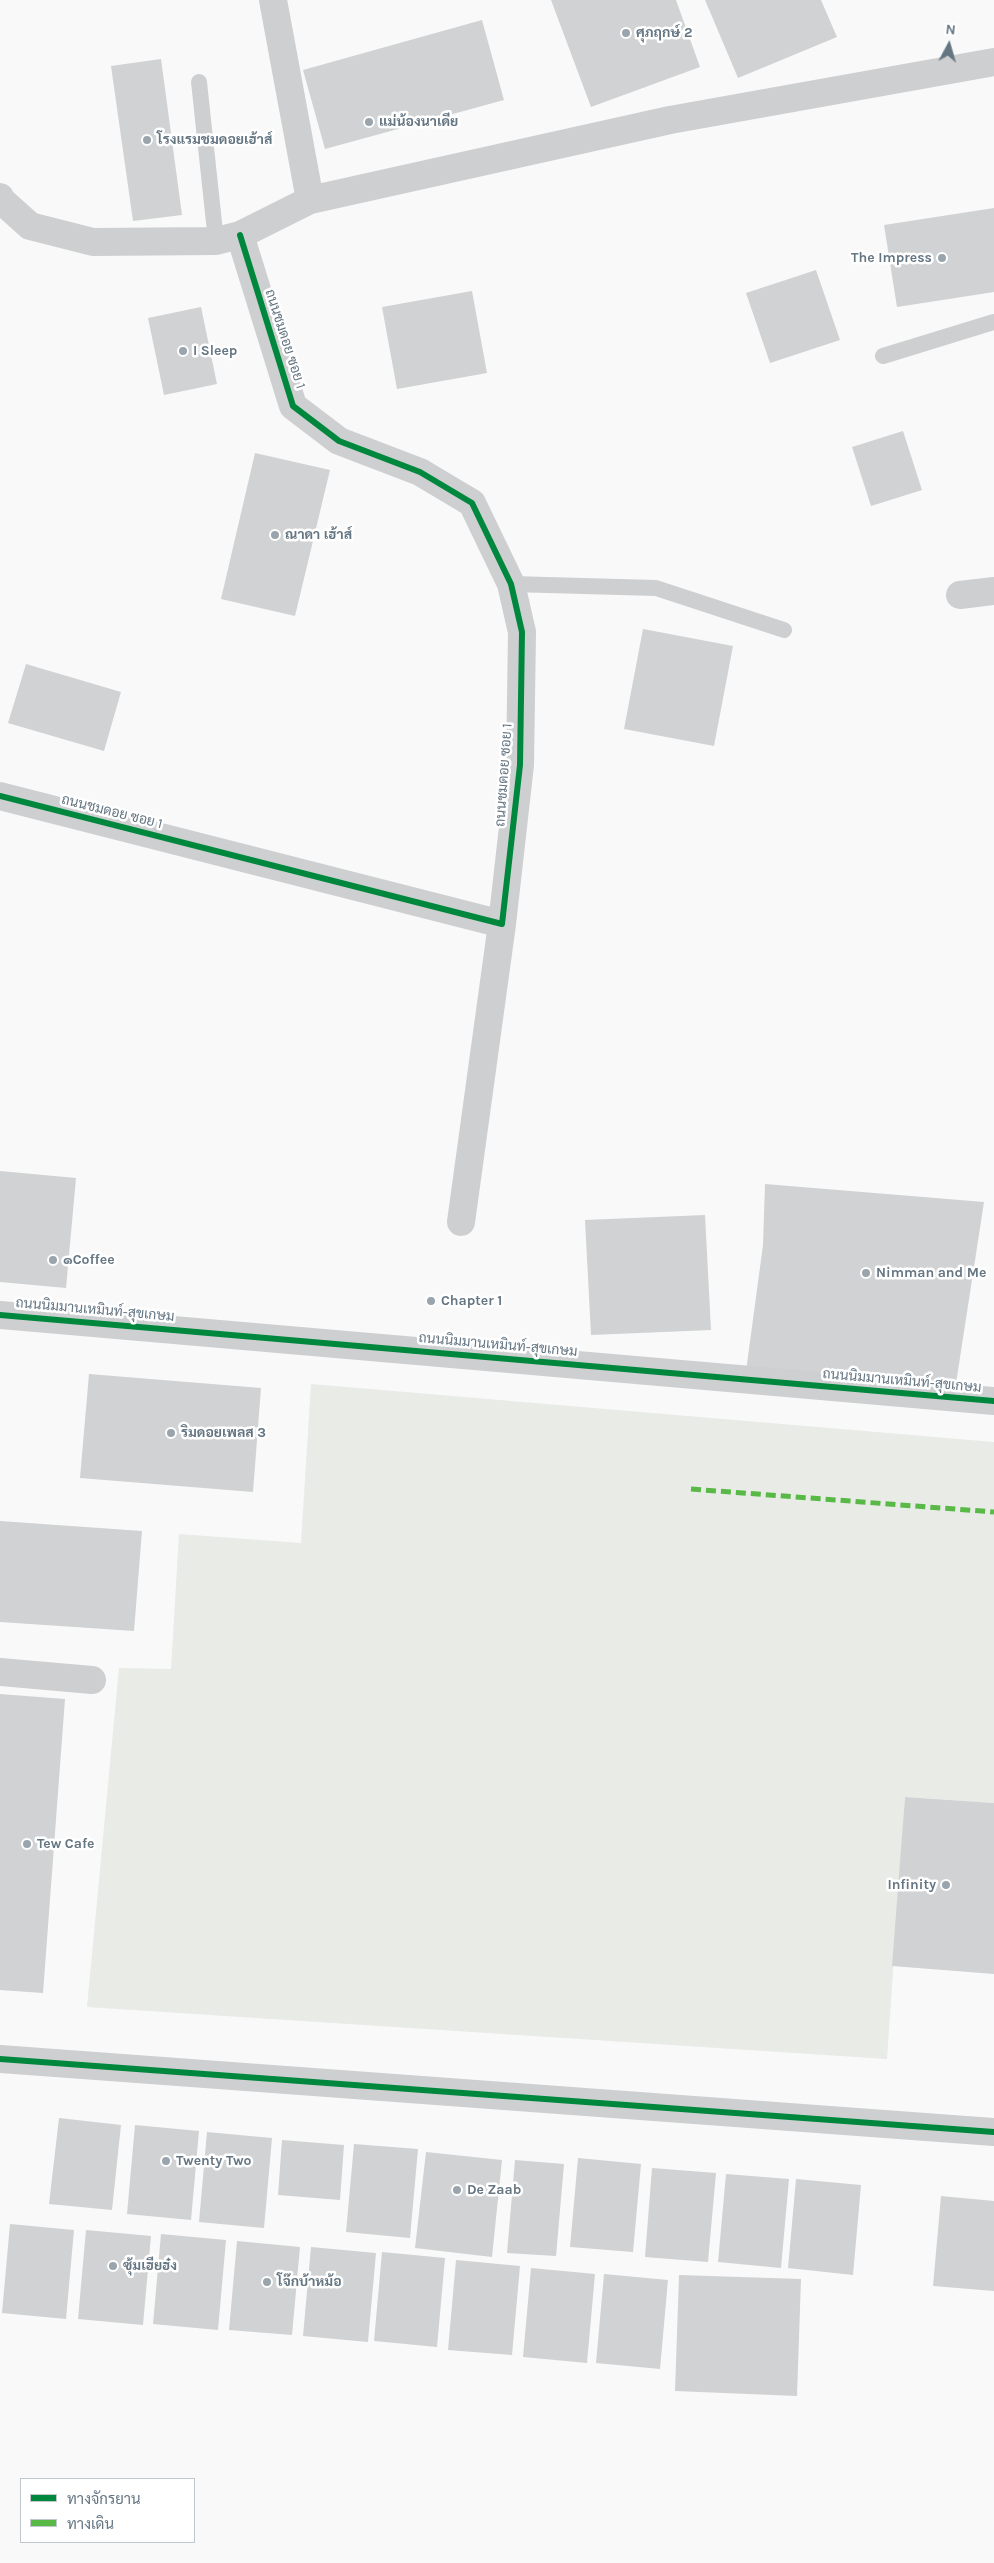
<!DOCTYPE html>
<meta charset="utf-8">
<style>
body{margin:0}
#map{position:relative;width:994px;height:2563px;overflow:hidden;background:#f9f9f9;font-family:Karla,Sarabun,sans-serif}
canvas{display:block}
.legend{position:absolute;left:20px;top:2478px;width:175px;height:65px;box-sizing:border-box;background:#fff;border:1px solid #c1c8cd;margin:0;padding:6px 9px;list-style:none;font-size:15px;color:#657683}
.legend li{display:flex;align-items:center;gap:10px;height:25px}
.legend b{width:25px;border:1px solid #c1c8cd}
.north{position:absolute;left:924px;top:20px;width:50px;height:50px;-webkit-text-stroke:4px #fff;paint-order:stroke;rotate:6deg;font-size:14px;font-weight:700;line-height:20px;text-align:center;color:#657683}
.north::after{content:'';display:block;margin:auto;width:18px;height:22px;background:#657683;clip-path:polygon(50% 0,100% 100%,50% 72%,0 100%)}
</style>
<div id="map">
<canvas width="994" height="2563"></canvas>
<ul class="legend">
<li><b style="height:6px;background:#00873e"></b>ทางจักรยาน</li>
<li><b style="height:6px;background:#58b947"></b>ทางเดิน</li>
</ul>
<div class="north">N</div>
</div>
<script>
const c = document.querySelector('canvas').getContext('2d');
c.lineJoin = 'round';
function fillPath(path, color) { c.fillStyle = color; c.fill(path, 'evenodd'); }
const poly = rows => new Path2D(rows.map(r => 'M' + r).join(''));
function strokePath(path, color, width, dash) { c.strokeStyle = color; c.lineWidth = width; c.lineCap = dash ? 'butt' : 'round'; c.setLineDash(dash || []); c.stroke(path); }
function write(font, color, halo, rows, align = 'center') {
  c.font = font + ' Karla,Sarabun,sans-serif'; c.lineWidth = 5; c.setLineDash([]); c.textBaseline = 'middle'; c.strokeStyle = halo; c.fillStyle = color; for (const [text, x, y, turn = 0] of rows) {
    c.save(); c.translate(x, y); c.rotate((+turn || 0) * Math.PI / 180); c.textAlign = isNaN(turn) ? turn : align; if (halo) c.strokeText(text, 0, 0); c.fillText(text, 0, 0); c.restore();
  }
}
fillPath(poly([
 [311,1384,994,1442,994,1803,905,1797,887,2059,87,2007,119,1668,171,1669,179,1534,301,1543]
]), '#e8ebe6');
fillPath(poly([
 [551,0,676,0,700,67,591,107],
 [705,0,821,0,837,37,738,78],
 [482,20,504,100,325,149,303,70],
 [161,59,182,215,133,221,111,66],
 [994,208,994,292,897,307,884,225],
 [816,270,840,340,770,363,746,293],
 [472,291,487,373,397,389,382,307],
 [201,307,217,384,164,395,148,318],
 [903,431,922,490,871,506,852,447],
 [255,453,330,470,295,616,221,599],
 [643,629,733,646,714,746,624,729],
 [26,664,121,692,104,751,8,723],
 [0,1171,76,1178,66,1288,0,1282],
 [765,1184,984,1202,955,1390,746,1371,763,1245],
 [705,1215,711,1330,591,1335,585,1220],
 [89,1374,261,1388,253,1492,80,1478],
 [0,1521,142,1531,134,1631,0,1622],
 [0,1694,65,1699,43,1993,0,1990],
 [905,1797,994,1803,994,1974,892,1966],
 [59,2118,121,2125,112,2210,49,2204],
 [135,2125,199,2131,191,2220,127,2214],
 [207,2132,272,2138,264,2228,199,2222],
 [282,2140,344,2145,340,2200,278,2195],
 [354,2144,418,2149,410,2238,346,2232],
 [426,2152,502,2160,492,2257,415,2248],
 [578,2158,641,2164,633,2252,570,2247],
 [515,2160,564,2164,556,2256,507,2253],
 [652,2168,716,2173,708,2262,645,2257],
 [726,2174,789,2179,781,2268,718,2262],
 [796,2179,861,2185,853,2275,788,2268],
 [941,2196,994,2201,994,2291,933,2286],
 [10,2224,74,2230,66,2319,2,2313],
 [86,2230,151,2236,143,2325,78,2319],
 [161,2234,226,2240,218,2330,153,2324],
 [237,2241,300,2247,292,2335,229,2330],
 [311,2247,376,2253,368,2342,303,2336],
 [382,2252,445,2258,437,2347,374,2341],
 [456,2260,520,2266,512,2355,448,2350],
 [531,2268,595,2274,587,2363,523,2357],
 [604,2274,668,2280,660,2369,596,2363],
 [679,2275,801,2279,797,2396,675,2391]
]), '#d0d2d3');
strokePath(poly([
 [199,82,216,241],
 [883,356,994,322],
 [511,584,656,588,784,630]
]), '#cecfd0', 16);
strokePath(poly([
 [0,197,1,200,30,226,93,242,216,241,240,235,310,200,273,0],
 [310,200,670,120,994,62],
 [960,595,994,591],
 [0,796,502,924,520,765,522,632,511,584,472,503,420,472,339,441,293,406,240,235],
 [461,1222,502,924],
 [0,1315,994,1401],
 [0,1672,92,1680],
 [0,2059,994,2132]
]), '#cecfd0', 28);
strokePath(poly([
 [691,1489,994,1512]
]), '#58b947', 5, [10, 5]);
strokePath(poly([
 [0,796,502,924,520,765,522,632,511,584,472,503,420,472,339,441,293,406,240,235],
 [0,1315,994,1401],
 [0,2059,994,2132]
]), '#00873e', 6);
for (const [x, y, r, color] of [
 [626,33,5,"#99a4ac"],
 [369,122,5,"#99a4ac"],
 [147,140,5,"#99a4ac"],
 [942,258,5,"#99a4ac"],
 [183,351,5,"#99a4ac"],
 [275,535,5,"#99a4ac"],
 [53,1260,5,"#99a4ac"],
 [866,1273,5,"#99a4ac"],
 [431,1301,5,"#99a4ac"],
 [171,1433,5,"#99a4ac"],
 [27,1844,5,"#99a4ac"],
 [946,1885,5,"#99a4ac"],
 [166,2161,5,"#99a4ac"],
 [457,2190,5,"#99a4ac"],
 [113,2266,5,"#99a4ac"],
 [267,2282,5,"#99a4ac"]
]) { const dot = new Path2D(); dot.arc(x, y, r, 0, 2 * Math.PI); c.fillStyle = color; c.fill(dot); strokePath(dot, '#fff', 2); }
write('bold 14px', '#657683', '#fff', [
 ["ศุภฤกษ์ 2",636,33],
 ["แม่น้องนาเดีย",379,122],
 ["โรงแรมชมดอยเฮ้าส์",157,140],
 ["The Impress",932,258,"right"],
 ["I Sleep",193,351],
 ["ณาดา เฮ้าส์",285,535],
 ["๑Coffee",63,1260],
 ["Nimman and Me",876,1273],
 ["Chapter 1",441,1301],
 ["ริมดอยเพลส 3",181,1433],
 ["Tew Cafe",37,1844],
 ["Infinity",936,1885,"right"],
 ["Twenty Two",176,2161],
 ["De Zaab",467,2190],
 ["ซุ้มเฮียฮ๋ง",123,2266],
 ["โจ๊กบ้าหม้อ",277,2282]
], 'left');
write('14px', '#657683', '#fff', [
 ["ถนนชมดอย ซอย 1",285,339,72],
 ["ถนนชมดอย ซอย 1",504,775,-86],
 ["ถนนชมดอย ซอย 1",112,812,14],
 ["ถนนนิมมานเหมินท์-สุขเกษม",95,1310,5],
 ["ถนนนิมมานเหมินท์-สุขเกษม",498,1345,5],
 ["ถนนนิมมานเหมินท์-สุขเกษม",902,1381,5]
]);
</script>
